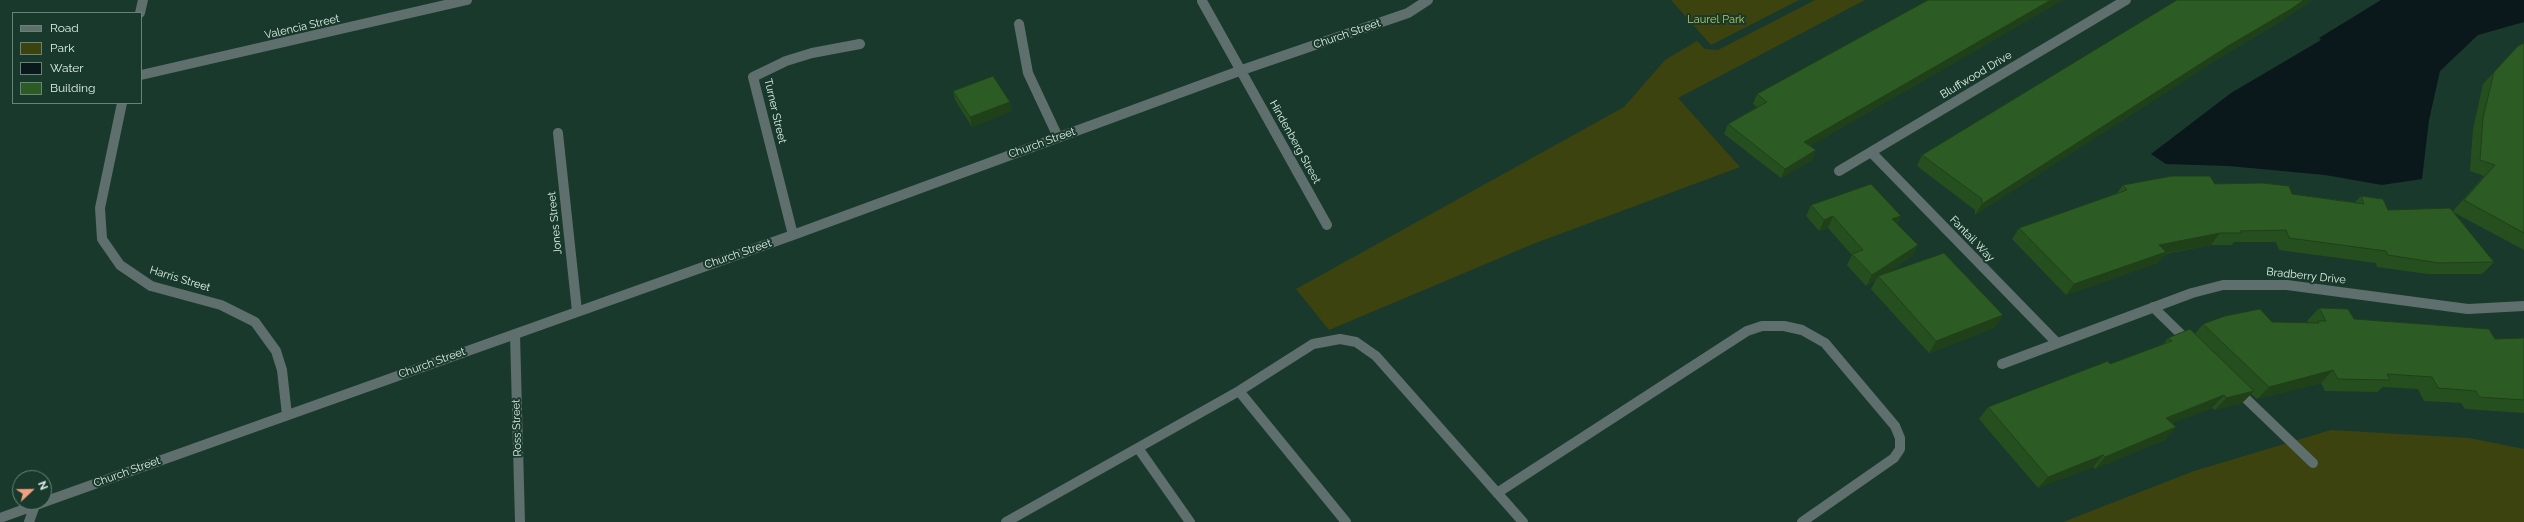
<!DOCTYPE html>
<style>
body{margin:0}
#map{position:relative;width:2524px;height:522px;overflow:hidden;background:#19392c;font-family:Raleway,sans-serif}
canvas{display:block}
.legend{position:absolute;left:12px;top:12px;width:130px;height:92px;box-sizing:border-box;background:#19392c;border:1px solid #688377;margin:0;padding:5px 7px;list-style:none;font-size:12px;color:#dff1e8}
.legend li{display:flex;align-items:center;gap:8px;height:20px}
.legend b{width:20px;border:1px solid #688377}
.north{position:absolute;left:12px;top:470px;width:40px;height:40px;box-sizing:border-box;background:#19392c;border:1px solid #688377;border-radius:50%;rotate:68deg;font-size:11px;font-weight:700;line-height:16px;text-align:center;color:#dff1e8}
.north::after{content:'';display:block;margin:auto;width:14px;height:18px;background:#f2a07f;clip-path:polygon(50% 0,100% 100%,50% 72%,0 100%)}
</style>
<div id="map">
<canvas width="2524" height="522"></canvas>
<ul class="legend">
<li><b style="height:5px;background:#5e6f6d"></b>Road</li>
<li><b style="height:11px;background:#3d430f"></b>Park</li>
<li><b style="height:11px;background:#0a181b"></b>Water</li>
<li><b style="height:11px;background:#2c5c24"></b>Building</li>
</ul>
<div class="north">N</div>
</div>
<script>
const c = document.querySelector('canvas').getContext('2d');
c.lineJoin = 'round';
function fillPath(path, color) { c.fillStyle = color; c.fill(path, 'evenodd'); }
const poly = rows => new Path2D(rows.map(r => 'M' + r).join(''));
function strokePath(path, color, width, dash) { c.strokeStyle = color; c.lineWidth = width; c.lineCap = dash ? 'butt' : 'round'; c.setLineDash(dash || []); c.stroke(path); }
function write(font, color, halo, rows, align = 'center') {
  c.font = font + ' Raleway,sans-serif'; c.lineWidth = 4; c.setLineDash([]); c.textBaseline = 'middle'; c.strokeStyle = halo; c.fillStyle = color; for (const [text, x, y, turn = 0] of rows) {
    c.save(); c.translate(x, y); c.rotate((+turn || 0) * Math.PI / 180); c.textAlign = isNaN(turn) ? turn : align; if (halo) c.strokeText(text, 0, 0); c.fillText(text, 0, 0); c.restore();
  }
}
fillPath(poly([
 [1671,0,1799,0,1711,45],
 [1815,0,1865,0,1678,98,1740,167,1533,244,1329,330,1296,289,1624,107,1665,60,1697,41,1705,49,1718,50],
 [2331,430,2469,438,2524,449,2524,522,2063,522,2194,471]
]), '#3d430f');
fillPath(poly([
 [2381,0,2524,0,2524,22,2478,35,2440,71,2429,120,2422,179,2382,185,2325,175,2229,166,2166,164,2151,154,2231,93,2321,40,2319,38]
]), '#0a181b');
strokePath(poly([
 [1202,1,1327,225],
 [140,13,143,0],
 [1019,24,1028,73,1058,137],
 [141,75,467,0],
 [122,103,100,208,102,239,120,265,151,286,221,305,255,322,276,351,282,370,287,415],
 [558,133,577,311],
 [1871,152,2057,343],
 [1839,171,2126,0],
 [793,235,753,77,786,61,812,53,860,44],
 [2153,307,2189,342],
 [515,334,520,522],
 [2002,364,2192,293,2223,285,2287,285,2468,309,2524,306],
 [2237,390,2313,463],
 [1239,391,1346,522],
 [1138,448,1190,522],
 [1497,493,1747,331,1762,326,1784,326,1802,330,1825,343,1895,426,1900,438,1900,449,1894,458,1802,522],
 [44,502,793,235,1242,70,1408,13,1428,0],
 [0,518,44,502],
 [29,522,35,505],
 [1006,522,1239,391,1313,344,1340,339,1356,342,1376,356,1523,522]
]), '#5e6f6d', 10);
fillPath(poly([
 [1928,0,2063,0,1810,146,1816,150,1812,160,1781,178,1724,134,1728,124,1757,107,1753,104,1757,94],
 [2177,0,2312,0,2283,20,2221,57,1975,215,1975,210,1917,166,1922,155],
 [2524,43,2524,250,2453,212,2494,262,2482,274,2428,274,2377,267,2376,263,2279,250,2276,242,2234,242,2232,245,2211,245,2165,254,2158,263,2066,295,2012,239,2019,228,2117,193,2123,185,2215,184,2355,202,2361,196,2388,210,2453,211,2484,176,2470,171,2473,129,2483,84,2518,46],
 [953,91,1012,111,972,127,955,100],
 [1811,205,1901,216,1897,224,1918,245,1912,256,1885,274,2003,315,1994,328,1929,353,1871,289,1876,280,1866,286,1847,265,1852,255,1828,228,1819,231,1806,216],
 [2319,308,2354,319,2495,339,2524,338,2524,413,2465,409,2461,403,2424,401,2418,389,2383,387,2377,392,2325,391,2321,383,2257,399,2251,394,2242,403,2215,410,2212,408,2172,423,2176,427,2165,440,2095,469,2093,467,2038,488,1979,419,1988,407,2110,364,2163,344,2168,338,2195,334,2203,324,2272,322,2309,323,2307,321]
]), '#264f1f');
fillPath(poly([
 [2051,0,2063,0,1800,152,1804,142],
 [2304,0,2312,0,2283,20,2221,57,1975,215,1982,204,2228,46],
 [1010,102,1012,111,972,127,970,117],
 [1816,150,1812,160,1781,178,1785,169],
 [1833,216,1828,228,1819,231,1824,220],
 [1901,216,1895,227,1892,219],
 [2220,233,2211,245,2165,253,2158,263,2066,295,2074,284,2159,245],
 [1918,245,1912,256,1879,278,1878,276,1876,280,1866,286,1872,275],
 [2003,315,1994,328,1929,353,1936,341],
 [2333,370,2321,383,2257,399,2269,387],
 [2254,391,2242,403,2215,410,2226,398],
 [2224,395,2212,408,2155,430,2166,418],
 [2176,427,2165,440,2095,469,2105,457],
 [2103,455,2093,467,2038,488,2048,477]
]), '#1f4019');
const building = poly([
 [1928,0,2051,0,1804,142,1816,150,1785,169,1728,124,1767,102,1757,94,1928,0],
 [2177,0,2304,0,2291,9,2228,46,1982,204,1982,199,1922,155,2177,0],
 [2524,43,2524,233,2464,200,2495,165,2480,160,2483,118,2494,72,2518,46,2524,43],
 [993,76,1010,102,970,117,953,91,993,76],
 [2172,176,2210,176,2215,184,2263,183,2289,186,2292,194,2364,204,2361,196,2383,199,2388,210,2450,208,2494,262,2439,263,2388,255,2386,251,2289,238,2286,230,2240,231,2242,233,2220,233,2159,245,2166,252,2074,284,2019,228,2127,190,2123,185,2172,176],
 [1871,184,1901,216,1892,219,1918,245,1872,275,1852,254,1863,250,1833,216,1824,220,1811,205,1871,184],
 [1944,253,2003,315,1936,341,1878,276,1944,253],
 [2319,308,2348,309,2354,319,2489,329,2495,339,2524,338,2524,400,2479,397,2476,391,2438,388,2432,377,2387,374,2390,380,2338,379,2333,370,2269,387,2203,324,2225,316,2260,309,2272,322,2319,323,2318,321,2326,321,2319,308],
 [2190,329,2254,391,2226,398,2224,395,2166,418,2176,427,2105,457,2103,455,2048,477,1988,407,2108,361,2110,364,2172,341,2168,338,2190,329]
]);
fillPath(building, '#2c5c24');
strokePath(building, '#1f4019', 1);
write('11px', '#bccc63', '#19392c', [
 ["Laurel Park",1716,20]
]);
write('11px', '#dff1e8', '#19392c', [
 ["Valencia Street",302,27,-13],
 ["Church Street",1347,34,-19],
 ["Bluffwood Drive",1976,75,-31],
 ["Turner Street",775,111,77],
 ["Hindenberg Street",1295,142,61],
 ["Church Street",1042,143,-20],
 ["Jones Street",555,223,-96],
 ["Fantail Way",1972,239,46],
 ["Church Street",738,254,-19],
 ["Bradberry Drive",2306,276,6],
 ["Harris Street",180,279,17],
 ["Church Street",432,363,-20],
 ["Ross Street",517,428,-92],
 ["Church Street",127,472,-20]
]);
</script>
